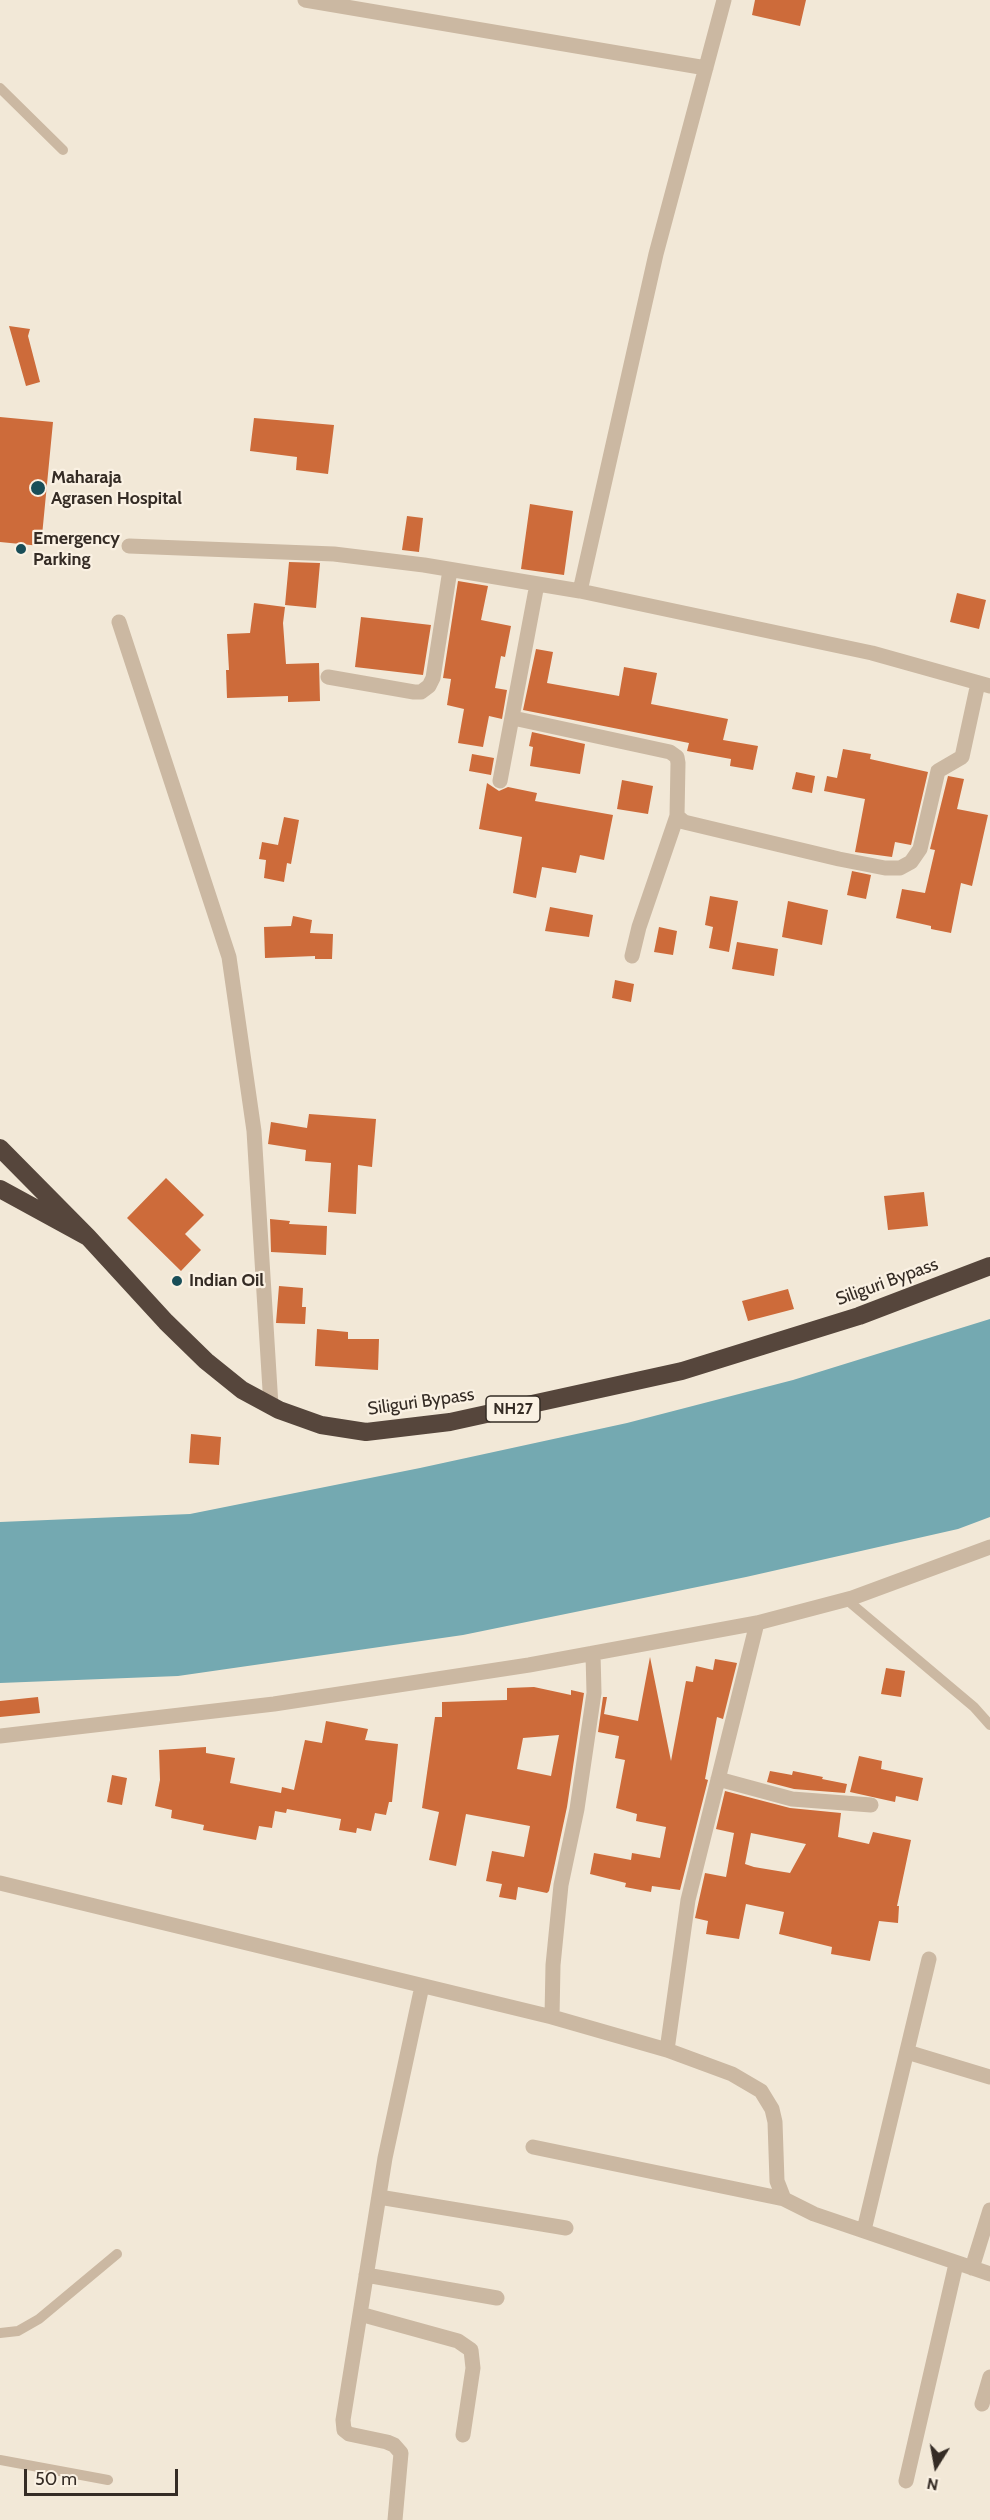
<!DOCTYPE html>
<style>
body{margin:0}
#map{position:relative;width:990px;height:2520px;overflow:hidden;background:#f2e8d7;font-family:Cabin,sans-serif}
canvas{display:block}
.north{position:absolute;left:906px;top:2436px;width:60px;height:60px;-webkit-text-stroke:4px #faf1e3;paint-order:stroke;rotate:191deg;font-size:16px;font-weight:700;line-height:24px;text-align:center;color:#352c25}
.north::after{content:'';display:block;margin:auto;width:21px;height:27px;background:#352c25;clip-path:polygon(50% 0,100% 100%,50% 72%,0 100%)}
.scale{position:absolute;left:24px;top:2469px;width:154px;height:27px;box-sizing:border-box;border:3px solid #352c25;border-top:0;padding-left:8px;font-size:18px;line-height:21px;white-space:nowrap;color:#352c25;-webkit-text-stroke:4px #faf1e3;paint-order:stroke}
</style>
<div id="map">
<canvas width="990" height="2520"></canvas>
<div class="north">N</div>
<div class="scale">50 m</div>
</div>
<script>
const c = document.querySelector('canvas').getContext('2d');
c.lineJoin = 'round';
function fillPath(path, color) { c.fillStyle = color; c.fill(path, 'evenodd'); }
const poly = rows => new Path2D(rows.map(r => 'M' + r).join(''));
function strokePath(path, color, width, dash) { c.strokeStyle = color; c.lineWidth = width; c.lineCap = dash ? 'butt' : 'round'; c.setLineDash(dash || []); c.stroke(path); }
function write(font, color, halo, rows, align = 'center') {
  c.font = font + ' Cabin,sans-serif'; c.lineWidth = 4.5; c.setLineDash([]); c.textBaseline = 'middle'; c.strokeStyle = halo; c.fillStyle = color; for (const [text, x, y, turn = 0] of rows) {
    c.save(); c.translate(x, y); c.rotate((+turn || 0) * Math.PI / 180); c.textAlign = isNaN(turn) ? turn : align; if (halo) c.strokeText(text, 0, 0); c.fillText(text, 0, 0); c.restore();
  }
}
fillPath(poly([
 [990,1319,990,1517,958,1529,746,1577,463,1635,178,1676,0,1683,0,1522,190,1514,420,1468,627,1423,793,1380]
]), '#74a9b1');
fillPath(poly([
 [755,0,806,0,800,26,752,15],
 [9,326,30,329,28,336,40,382,26,386],
 [0,417,53,422,41,546,0,542],
 [254,418,334,425,328,474,296,470,297,457,250,451],
 [530,504,573,511,564,575,521,569],
 [407,516,423,518,419,552,402,550],
 [289,562,320,563,316,608,285,605],
 [458,581,488,586,481,620,511,626,505,657,501,656,495,688,507,690,502,719,489,716,483,747,458,743,464,709,447,705,451,679,443,678],
 [957,593,986,600,979,629,950,622],
 [254,603,285,607,283,623,286,664,319,663,320,701,288,702,288,696,227,698,226,670,229,670,227,634,250,633],
 [361,617,431,625,423,675,355,667],
 [536,649,553,652,547,683,619,696,624,667,657,673,651,704,728,719,723,740,758,746,753,770,730,766,731,759,687,751,689,743,523,710],
 [532,732,585,744,580,774,530,766,533,747,529,746],
 [843,749,871,754,870,759,928,772,911,845,895,842,892,857,855,852,865,799,824,791,827,776,837,778],
 [472,754,494,758,491,775,469,771],
 [796,772,815,776,812,793,792,789],
 [948,776,964,779,957,809,988,815,972,886,961,883,951,933,931,929,931,926,896,918,902,889,925,893,935,850,930,849],
 [622,780,653,786,648,814,617,809],
 [487,783,499,791,508,787,537,793,535,801,613,815,604,860,580,855,576,873,542,867,536,898,513,893,522,837,479,829],
 [284,817,299,820,291,864,287,863,284,882,264,878,266,860,259,859,262,842,278,845],
 [852,871,871,875,866,899,847,895],
 [710,896,738,901,729,952,709,948,713,927,705,925],
 [788,901,828,910,822,945,782,937],
 [550,907,593,915,589,937,545,931],
 [293,916,312,920,310,933,333,934,332,959,315,959,315,956,265,958,264,927,291,926],
 [659,927,677,931,673,955,654,952],
 [737,942,778,949,774,976,732,969],
 [615,980,634,984,631,1002,612,998],
 [309,1114,376,1119,372,1167,358,1165,356,1214,328,1212,331,1163,305,1161,306,1150,268,1144,271,1122,307,1128],
 [166,1178,204,1215,185,1234,201,1250,181,1271,127,1218],
 [924,1192,928,1226,888,1230,884,1196],
 [270,1219,290,1221,289,1224,327,1226,326,1255,271,1252],
 [279,1286,303,1288,302,1307,306,1307,305,1324,276,1323],
 [788,1289,794,1309,748,1321,742,1301],
 [317,1329,348,1332,348,1339,379,1339,378,1370,315,1366],
 [191,1434,221,1437,219,1465,189,1463],
 [650,1657,671,1761,686,1681,693,1682,696,1666,713,1670,715,1659,737,1663,723,1719,717,1717,705,1779,708,1780,680,1890,652,1886,651,1892,625,1887,626,1883,590,1874,594,1853,631,1860,632,1853,660,1858,666,1827,636,1821,637,1814,616,1808,625,1760,615,1758,619,1736,598,1732,603,1697,607,1697,604,1714,638,1721],
 [886,1668,905,1671,901,1697,881,1694],
 [534,1687,571,1695,571,1690,584,1693,567,1807,549,1891,547,1893,518,1887,516,1900,499,1897,502,1884,486,1881,492,1851,524,1857,530,1826,466,1814,456,1866,429,1860,439,1812,422,1808,435,1717,442,1717,442,1702,507,1700,507,1688],
 [559,1735,551,1776,517,1769,523,1738],
 [38,1697,40,1713,0,1717,0,1701],
 [326,1721,368,1729,365,1740,398,1744,392,1802,389,1802,386,1815,375,1813,371,1831,357,1828,356,1833,339,1830,341,1819,287,1809,286,1813,275,1811,272,1828,259,1826,256,1840,203,1830,204,1825,171,1818,172,1810,155,1806,160,1780,159,1750,206,1747,206,1753,235,1758,230,1783,281,1793,282,1787,294,1790,305,1740,322,1743],
 [859,1756,882,1761,881,1769,923,1778,918,1801,896,1796,895,1802,850,1792],
 [770,1771,792,1775,793,1771,823,1777,822,1779,847,1784,845,1793,794,1789,767,1782],
 [112,1775,127,1778,122,1805,107,1802],
 [725,1791,790,1808,841,1813,838,1837,869,1844,873,1832,911,1840,897,1906,899,1906,898,1923,879,1921,870,1961,831,1954,832,1947,779,1934,784,1912,746,1904,739,1939,706,1934,708,1921,695,1918,705,1873,726,1877,734,1833,716,1829],
 [751,1833,806,1844,790,1873,754,1867,745,1864]
]), '#cd6b3a');
strokePath(poly([
 [0,88,63,150],
 [847,1600,974,1707,990,1725],
 [0,2333,18,2331,39,2319,117,2254],
 [0,2460,108,2480]
]), '#cbb8a2', 10);
strokePath(poly([
 [305,0,706,68],
 [129,546,334,554,424,565,580,591,872,653,990,686],
 [580,591,656,254,724,0],
 [119,622,229,957,254,1131,271,1406],
 [328,677,414,692,421,692,429,686,433,678,450,570],
 [513,718,670,752,677,757,678,763,677,816,684,822,839,859,885,868,900,868,911,862,920,849,938,771,962,757,978,683],
 [500,781,537,584],
 [632,956,639,927,677,816],
 [0,1736,274,1704,529,1665,757,1623,852,1598,990,1547],
 [718,1779,792,1799,871,1805],
 [0,1883,552,2017,667,2050,732,2074,761,2091,772,2109,775,2122,777,2181,784,2199,814,2214,990,2274],
 [552,2017,553,1965,561,1885,577,1809,594,1693,593,1653],
 [667,2050,688,1900,757,1623],
 [907,2052,990,2077],
 [533,2147,784,2199],
 [379,2197,566,2228],
 [864,2230,929,1959],
 [972,2268,990,2210],
 [366,2275,497,2298],
 [360,2314,458,2341,471,2350,473,2368,463,2435],
 [982,2404,990,2377],
 [906,2481,956,2264],
 [395,2520,401,2453,394,2445,387,2442,349,2434,344,2430,343,2420,385,2158,422,1986]
]), '#cbb8a2', 15);
strokePath(poly([
 [0,1148,88,1237,0,1189],
 [88,1237,166,1322,206,1361,242,1390,279,1410,321,1425,366,1432,450,1422,682,1371,859,1316,990,1266]
]), '#56463c', 18);
for (const [x, y, r, color] of [
 [38,488,8,"#194e58"],
 [21,549,6,"#194e58"],
 [177,1281,6,"#194e58"]
]) { const dot = new Path2D(); dot.arc(x, y, r, 0, 2 * Math.PI); c.fillStyle = color; c.fill(dot); strokePath(dot, '#faf1e3', 2); }
for (const [x, y, w] of [
 [513,1409,54]
]) { const box = new Path2D(); box.roundRect(x - w / 2, y - 13, w, 26, 4.5); c.fillStyle = '#faf1e3'; c.fill(box); strokePath(box, '#352c25', 1.5); }
write('bold 16px', '#352c25', null, [
 ["NH27",513,1409]
]);
write('bold 18px', '#352c25', '#faf1e3', [
 ["Maharaja",51,478],
 ["Agrasen Hospital",51,499],
 ["Emergency",33,539],
 ["Parking",33,560],
 ["Indian Oil",189,1281]
], 'left');
write('18px', '#352c25', '#faf1e3', [
 ["Siliguri Bypass",887,1282,-20],
 ["Siliguri Bypass",421,1402,-8]
]);
</script>
